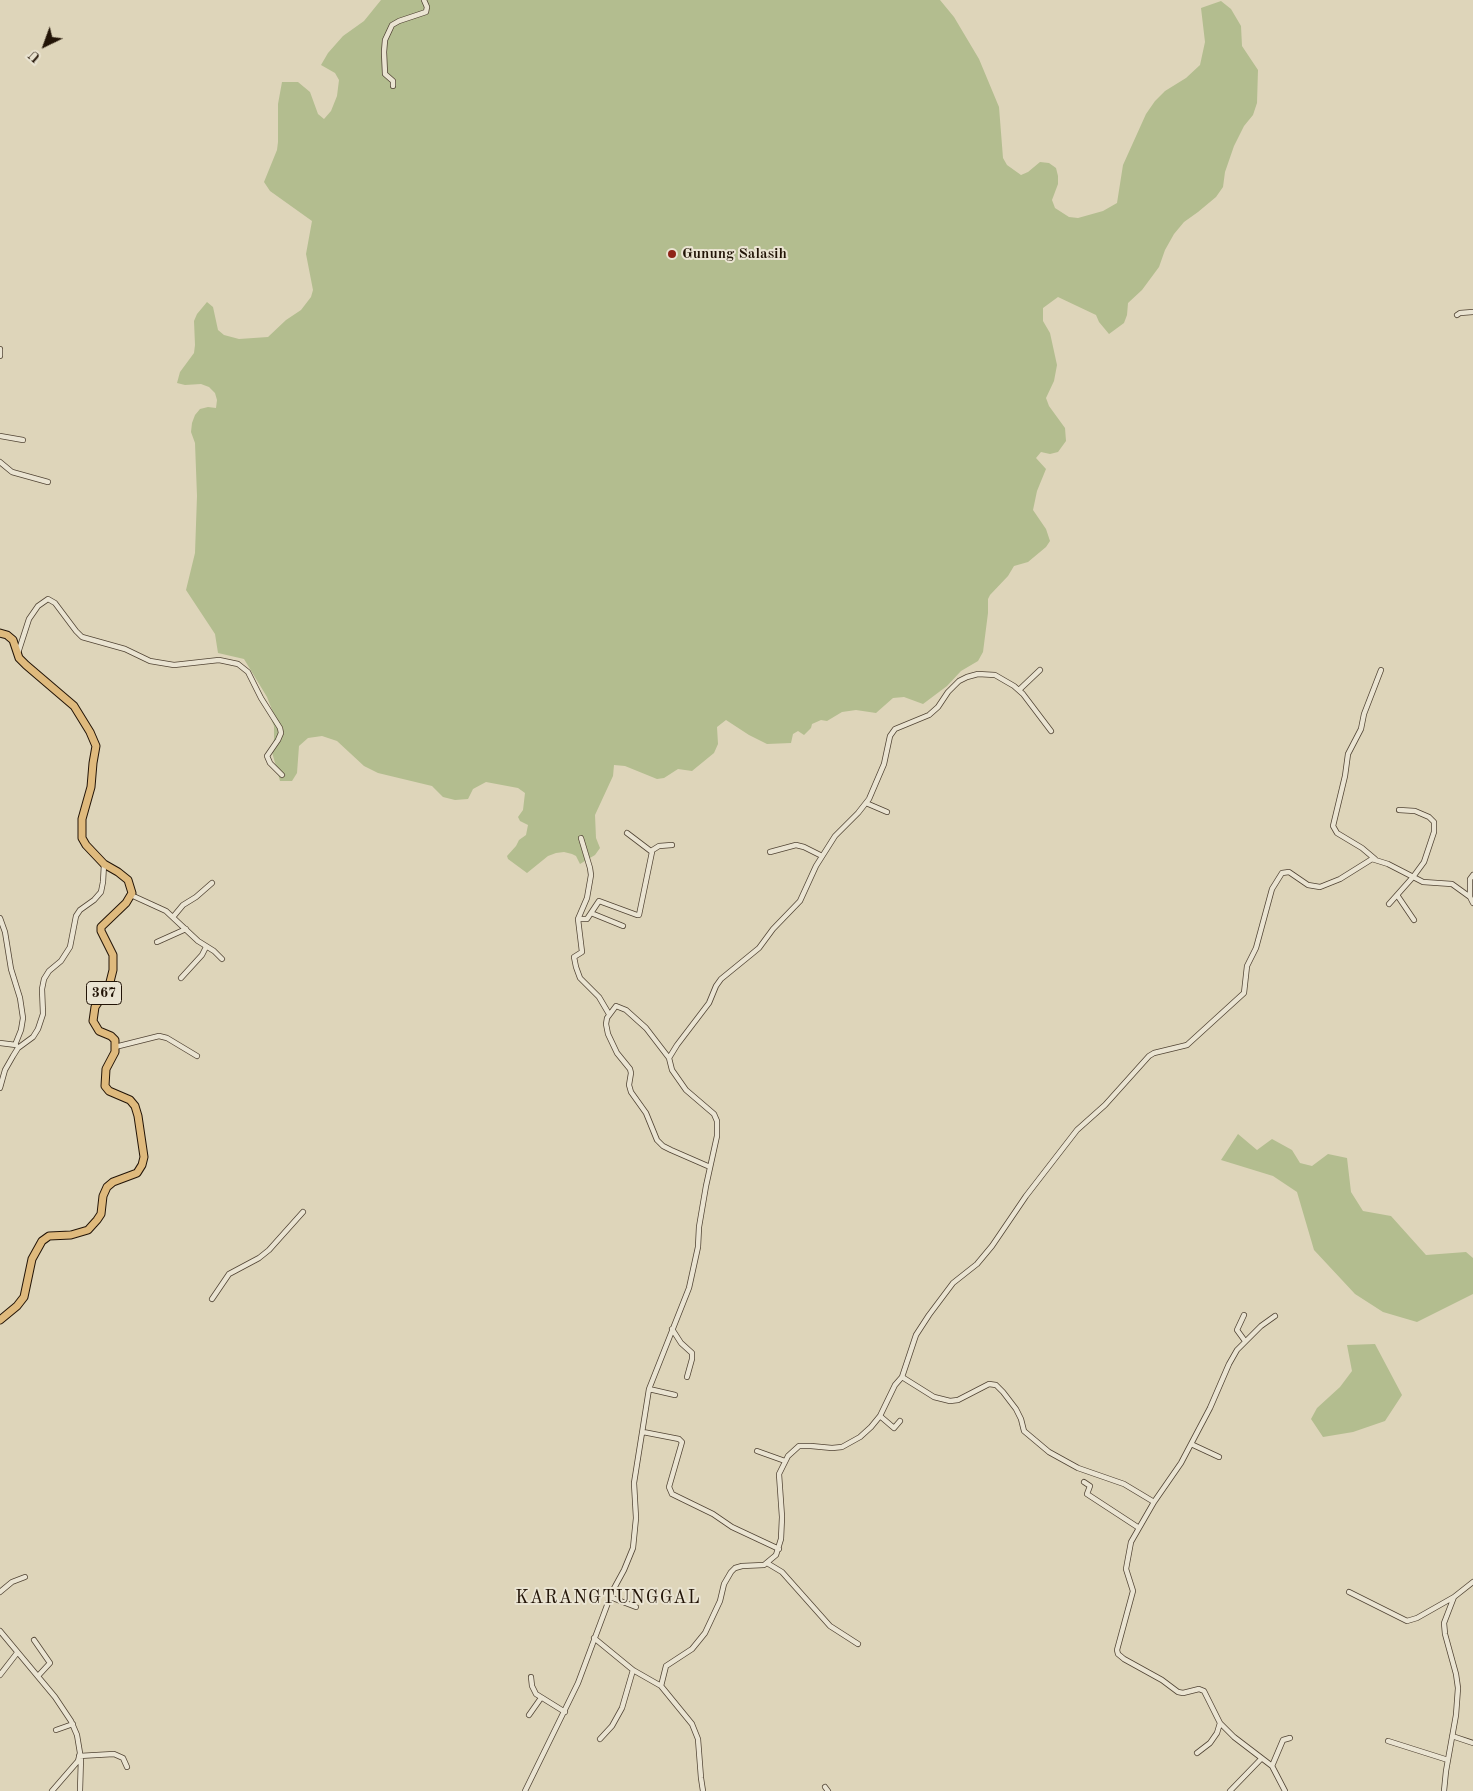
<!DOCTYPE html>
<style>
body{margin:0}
#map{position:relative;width:1473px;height:1791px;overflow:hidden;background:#ded5ba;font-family:"Old Standard TT",serif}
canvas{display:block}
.north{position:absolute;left:20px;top:20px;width:50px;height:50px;-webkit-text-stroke:4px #eae4d2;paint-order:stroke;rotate:222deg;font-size:14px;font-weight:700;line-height:20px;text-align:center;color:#221407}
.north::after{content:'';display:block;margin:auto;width:18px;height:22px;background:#221407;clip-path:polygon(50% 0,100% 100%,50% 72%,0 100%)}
</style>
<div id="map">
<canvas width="1473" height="1791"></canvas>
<div class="north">U</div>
</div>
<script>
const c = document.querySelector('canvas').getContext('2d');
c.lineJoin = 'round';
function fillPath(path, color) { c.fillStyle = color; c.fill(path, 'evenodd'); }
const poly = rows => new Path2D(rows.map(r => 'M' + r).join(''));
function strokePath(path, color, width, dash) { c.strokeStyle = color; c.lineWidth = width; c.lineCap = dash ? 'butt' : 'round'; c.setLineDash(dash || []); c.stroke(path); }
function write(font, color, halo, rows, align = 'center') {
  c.font = font + ' "Old Standard TT",serif'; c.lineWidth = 4; c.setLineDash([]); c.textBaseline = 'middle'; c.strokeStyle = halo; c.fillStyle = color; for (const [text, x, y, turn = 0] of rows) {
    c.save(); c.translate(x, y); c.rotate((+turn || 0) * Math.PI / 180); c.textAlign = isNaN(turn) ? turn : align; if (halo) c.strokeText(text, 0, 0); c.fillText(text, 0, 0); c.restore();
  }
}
fillPath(poly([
 [381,0,940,0,954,17,979,59,999,107,1003,158,1007,165,1021,175,1028,172,1040,162,1049,163,1056,168,1058,176,1058,184,1052,200,1055,208,1069,217,1078,218,1103,211,1117,203,1123,165,1146,114,1155,101,1165,91,1186,78,1200,65,1205,42,1201,8,1221,1,1231,9,1241,26,1242,46,1258,70,1257,103,1253,115,1244,126,1234,146,1225,172,1223,187,1216,197,1198,212,1184,222,1174,234,1165,250,1159,267,1142,290,1128,303,1127,315,1124,323,1109,334,1099,322,1096,315,1058,297,1043,308,1043,321,1050,333,1057,365,1054,381,1046,398,1049,406,1065,428,1066,441,1058,452,1050,454,1041,452,1036,458,1046,469,1037,491,1033,510,1046,529,1050,541,1046,547,1028,562,1014,566,1008,576,990,595,988,599,988,613,983,652,978,661,961,671,947,686,923,704,904,697,893,698,876,713,856,710,842,712,827,721,821,720,812,724,811,728,804,735,798,731,793,734,791,743,767,744,749,735,726,720,717,727,718,744,714,753,692,771,678,769,664,778,657,779,625,766,614,765,613,776,595,815,596,838,600,848,595,855,580,864,576,856,572,854,564,852,556,853,548,856,527,873,508,859,507,856,516,846,519,840,526,835,528,825,520,821,518,817,523,810,525,793,518,788,486,782,473,789,468,799,455,800,443,797,432,786,378,773,364,766,337,741,322,736,308,738,299,746,297,773,292,781,280,781,272,752,274,739,274,726,271,719,274,715,267,697,244,659,218,653,215,634,186,590,195,553,197,496,195,443,191,432,192,423,195,415,200,409,208,407,216,408,217,400,215,393,209,387,201,384,185,385,177,383,180,372,194,353,195,345,194,321,197,314,207,302,213,307,218,330,224,335,239,339,268,337,286,320,301,310,311,297,313,290,306,254,312,221,270,191,264,182,277,150,278,142,278,104,282,82,298,82,310,92,318,114,324,119,331,111,337,96,339,80,335,73,321,65,328,53,343,36,364,21],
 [1238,1134,1257,1150,1272,1139,1292,1150,1300,1163,1312,1166,1328,1154,1347,1158,1351,1192,1363,1211,1391,1216,1426,1255,1466,1252,1473,1258,1473,1294,1417,1322,1383,1312,1355,1294,1314,1250,1297,1192,1273,1176,1221,1160],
 [1375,1344,1402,1395,1385,1421,1353,1432,1323,1437,1311,1419,1317,1408,1340,1387,1352,1371,1347,1345]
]), '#b3bd8f');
const street = poly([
 [393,86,393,81,385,74,384,52,385,40,392,25,399,21,426,12,427,7,424,0],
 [1457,315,1460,313,1473,312],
 [0,349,0,356],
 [0,436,23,440],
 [0,462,12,472,48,482],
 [18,653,29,619,38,606,48,599,55,603,76,631,82,637,125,649,150,661,174,665,219,660,238,664,248,672,261,698,280,728,281,733,278,740,267,756,270,763,282,775],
 [1019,690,1040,670],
 [866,803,887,812],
 [581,838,590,868,591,875,587,898,578,919,582,952,574,957,576,967,580,978,599,997,609,1014],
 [651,851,659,846,672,845],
 [770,852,796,845,804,847,822,856],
 [1375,859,1362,848,1337,833,1333,826,1345,776,1348,754,1361,729,1364,714,1381,670],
 [1473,875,1470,879,1470,897,1473,903],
 [131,895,166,911,198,941,214,951,222,959],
 [1397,895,1414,920],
 [1389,904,1413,877,1424,862,1434,832,1434,822,1429,817,1415,811,1399,810],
 [591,913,623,926],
 [173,917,183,905,196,897,212,883],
 [0,918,5,932,11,969,20,998,23,1018,21,1030,15,1045],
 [578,919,587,919,599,901,637,915,639,915,652,852,627,833],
 [157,942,186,929],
 [181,978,202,955,206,947],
 [0,1043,16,1045],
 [115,1047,159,1036,167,1038,197,1056],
 [669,1058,677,1045,709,1003,716,986,721,979,759,948,773,929,800,901,816,866,835,836,858,813,869,799,884,764,890,736,895,729,929,715,938,707,948,692,959,681,967,677,978,674,995,675,1014,686,1023,694,1051,731],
 [0,1088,5,1070,13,1056,18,1048,33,1037,38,1029,43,1014,42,989,44,979,49,971,61,961,70,947,76,916,80,910,94,900,101,892,103,882,104,864],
 [212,1299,229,1274,259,1258,269,1250,303,1212],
 [1244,1315,1237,1330,1245,1341],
 [1275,1316,1261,1326,1237,1350,1229,1364,1210,1408,1181,1463,1154,1502,1131,1542,1126,1569,1133,1591,1117,1650,1118,1654,1124,1659,1162,1680,1178,1692,1183,1693,1199,1689,1204,1691,1220,1723,1234,1737,1272,1766,1285,1791],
 [672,1329,681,1343,692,1353,692,1359,687,1377],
 [902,1377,934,1397,950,1401,958,1400,989,1384,996,1385,1003,1392,1016,1409,1021,1419,1024,1431,1049,1452,1078,1468,1124,1484,1154,1502],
 [649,1389,675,1395],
 [880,1416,894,1428,900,1421],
 [643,1432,679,1439,682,1442,669,1487,672,1494,713,1514,732,1527,779,1549],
 [1191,1444,1219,1457],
 [757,1451,785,1461],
 [1084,1482,1090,1486,1087,1494,1139,1528],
 [767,1563,782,1572,830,1626,858,1644],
 [0,1592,12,1582,25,1577],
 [1349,1592,1407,1621,1417,1618,1454,1597],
 [610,1597,636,1607],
 [0,1631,55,1697,71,1721,77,1735,80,1753,78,1761,52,1791],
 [594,1638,633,1670,661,1686,692,1724,698,1739,701,1778,703,1791],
 [34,1640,50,1663,38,1676],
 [0,1675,17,1653],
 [531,1677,532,1686,536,1694,565,1712],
 [661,1686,666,1666,692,1649,705,1633,720,1601,724,1584,731,1572,735,1568,742,1566,764,1565,776,1555,781,1539,782,1517,779,1474,788,1456,799,1446,811,1446,832,1448,842,1447,860,1437,871,1427,880,1416,895,1385,902,1377,916,1335,929,1315,953,1283,977,1264,992,1246,1026,1196,1077,1130,1105,1105,1149,1056,1154,1053,1187,1045,1244,993,1247,966,1256,948,1272,889,1282,873,1289,872,1308,885,1320,887,1340,879,1372,859,1388,864,1423,882,1452,884,1470,897],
 [529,1715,541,1698],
 [56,1730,73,1724],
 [1452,1736,1473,1743],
 [600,1739,612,1726,622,1708,633,1670],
 [1388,1741,1448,1760],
 [1197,1753,1210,1743,1217,1733,1220,1723],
 [79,1756,114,1754,123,1758,127,1767],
 [1272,1766,1283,1740,1290,1738],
 [825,1787,828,1791],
 [80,1791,81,1757],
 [525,1791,578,1683,612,1592,624,1570,633,1548,636,1518,634,1483,649,1389,689,1288,698,1247,699,1227,706,1186,717,1136,717,1121,714,1114,686,1090,672,1070,669,1058,646,1028,626,1010,616,1006,607,1018,606,1024,608,1034,617,1053,630,1069,631,1073,629,1085,631,1092,646,1113,657,1140,663,1146,671,1150,710,1167],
 [1230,1791,1261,1759],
 [1444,1791,1446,1771,1456,1715,1458,1688,1456,1674,1445,1634,1444,1623,1454,1597,1473,1582]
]);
const primary = poly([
 [0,633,7,635,13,640,19,658,26,665,74,706,90,732,96,746,93,763,91,787,82,819,82,838,86,845,104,864,118,872,128,880,132,893,126,903,101,927,101,931,113,955,113,970,109,986,95,1007,93,1021,99,1031,111,1036,115,1040,115,1052,106,1069,105,1086,109,1091,130,1100,135,1106,138,1116,144,1157,142,1165,137,1173,113,1182,107,1187,103,1196,101,1214,97,1220,88,1230,71,1235,49,1236,42,1241,32,1259,24,1297,17,1306,0,1320]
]);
strokePath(street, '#514434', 6);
strokePath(primary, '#221407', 9);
strokePath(street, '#eae4d2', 4.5);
strokePath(primary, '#dfba7d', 7);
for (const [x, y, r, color] of [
 [672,254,5,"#8f2418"]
]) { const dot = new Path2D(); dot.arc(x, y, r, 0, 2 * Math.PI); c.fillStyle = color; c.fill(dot); strokePath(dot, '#eae4d2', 2); }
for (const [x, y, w] of [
 [104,993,35]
]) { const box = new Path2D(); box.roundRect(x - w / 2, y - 11.5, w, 23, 4); c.fillStyle = '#eae4d2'; c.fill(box); strokePath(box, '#221407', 1); }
write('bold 14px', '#221407', null, [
 ["367",104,993]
]);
write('bold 15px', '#221407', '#eae4d2', [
 ["Gunung Salasih",682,254]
], 'left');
c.letterSpacing = '1px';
write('18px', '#221407', '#eae4d2', [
 ["KARANGTUNGGAL",608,1598]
]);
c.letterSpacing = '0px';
</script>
